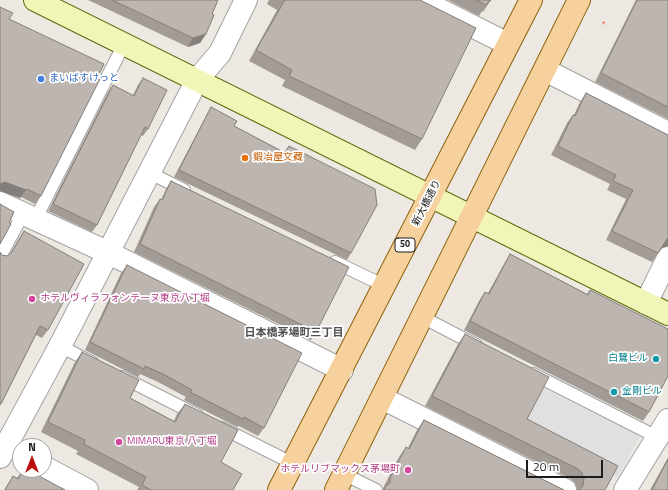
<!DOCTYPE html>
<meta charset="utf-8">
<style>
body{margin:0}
#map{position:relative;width:668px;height:490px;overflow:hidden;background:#ede9e2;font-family:"Titillium Web",sans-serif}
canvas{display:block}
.north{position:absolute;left:12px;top:438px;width:40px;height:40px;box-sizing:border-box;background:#fff;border:1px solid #a4a4a4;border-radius:50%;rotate:0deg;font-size:11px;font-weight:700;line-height:16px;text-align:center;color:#1c1c1c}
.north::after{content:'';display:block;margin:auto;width:14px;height:18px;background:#bc0e0c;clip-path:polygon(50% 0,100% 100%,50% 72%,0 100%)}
.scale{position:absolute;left:526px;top:460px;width:77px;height:18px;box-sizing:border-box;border:2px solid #1c1c1c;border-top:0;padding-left:5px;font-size:12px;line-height:14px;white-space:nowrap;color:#1c1c1c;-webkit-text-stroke:3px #fff;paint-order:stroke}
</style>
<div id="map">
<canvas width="668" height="490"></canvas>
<div class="north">N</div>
<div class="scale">20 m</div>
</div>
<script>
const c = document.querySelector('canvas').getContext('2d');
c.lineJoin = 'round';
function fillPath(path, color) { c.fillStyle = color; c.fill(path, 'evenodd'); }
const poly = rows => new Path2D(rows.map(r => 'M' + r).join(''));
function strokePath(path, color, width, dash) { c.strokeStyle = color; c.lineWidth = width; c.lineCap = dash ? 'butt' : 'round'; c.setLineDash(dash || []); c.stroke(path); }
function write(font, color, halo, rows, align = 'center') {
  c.font = font + ' "Titillium Web","Noto Sans JP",sans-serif'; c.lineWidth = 3.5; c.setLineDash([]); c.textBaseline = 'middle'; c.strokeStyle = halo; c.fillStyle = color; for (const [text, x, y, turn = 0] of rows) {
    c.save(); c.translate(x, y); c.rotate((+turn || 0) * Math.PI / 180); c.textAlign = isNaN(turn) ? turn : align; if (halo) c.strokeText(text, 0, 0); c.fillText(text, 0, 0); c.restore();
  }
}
fillPath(poly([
 [538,386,640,436,618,478,520,430]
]), '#e0e0e0');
const lane = poly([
 [150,173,184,190],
 [35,220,124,44],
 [0,257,23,214],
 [335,262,385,286],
 [422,317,476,345],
 [60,346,93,363],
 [533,374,657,437],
 [122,377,197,415],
 [222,428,292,463],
 [344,474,376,490]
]);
const street = poly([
 [420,0,508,44],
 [545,70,668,133],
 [0,203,109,253,342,370],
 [646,303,668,258],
 [382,398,565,490],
 [0,457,60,346,197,80,220,53,246,0],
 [44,467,87,490],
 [625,490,668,420]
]);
const secondary = poly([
 [35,0,668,314]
]);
const primary = poly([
 [279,490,531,0],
 [336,490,579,0]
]);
strokePath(lane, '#a3a3a3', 14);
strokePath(street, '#a3a3a3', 24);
strokePath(secondary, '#5f6b0b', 24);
strokePath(primary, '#8b6109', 24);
strokePath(poly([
 [603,22,606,25]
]), '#f17e6e', 2.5, [2, 2]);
strokePath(lane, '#fff', 12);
strokePath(street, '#fff', 22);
strokePath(secondary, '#f1f5b7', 22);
strokePath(primary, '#f6d19e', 22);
fillPath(poly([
 [88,0,218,0,212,14,206,34,200,43,188,47],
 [269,0,420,0,422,139,415,150,282,86,285,80,249,61,277,10,267,4],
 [448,0,491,0,483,12,482,11,479,16],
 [636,0,668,0,668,119,595,82],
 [0,7,9,19,41,196,35,204,21,197,20,198,0,191],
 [143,78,148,129,143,136,141,135,97,225,92,232,48,211,108,92,113,85,133,95,138,85],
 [586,93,668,135,668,246,662,248,652,262,606,240,626,199,607,190,610,184,551,155,567,123,573,115,574,115,580,102],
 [211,107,234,126,284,152,289,146,351,253,347,260,174,177,207,114],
 [171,181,316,332,311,340,134,252,154,207,160,199,161,200,166,189],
 [24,231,48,330,42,338,36,335,0,406,0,252,2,255,7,256,10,254,18,240],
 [510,254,587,294,590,290,649,412,643,421,464,330,479,301,485,292,488,293,504,264],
 [127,265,264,428,258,436,239,426,237,427,184,400,186,397,158,382,140,374,138,377,85,350,121,273],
 [465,334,527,419,605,490,577,490,577,489,575,483,571,479,425,406,458,344],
 [82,352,130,398,174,421,177,414,185,404,221,462,233,490,137,490,139,487,76,454,78,451,41,432,75,362],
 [424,420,564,490,383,490,383,488,399,457,406,447,408,448,417,430],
 [668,458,668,490,650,490,665,463],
 [23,470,65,490,4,490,13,476,17,478]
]), '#a39c96');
fillPath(poly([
 [206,34,200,43,188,47,193,38],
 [5,182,26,190,20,198,0,191,0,184],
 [667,239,668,239,668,246,661,248]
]), '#847f7a');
const building = poly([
 [112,0,218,0,212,14,214,15,206,34,193,38,112,0],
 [285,0,420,0,476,28,422,139,289,76,292,70,256,50,285,0],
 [476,0,491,0,490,1,489,1,486,5,476,0],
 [637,0,668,0,668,107,601,73,637,0],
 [0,7,13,13,9,19,104,64,98,76,101,77,41,196,27,189,26,190,5,182,0,184,0,7],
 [143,78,167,90,148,129,145,127,97,225,53,204,113,85,134,96,143,78],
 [586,93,668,135,668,239,667,239,658,253,612,231,633,190,613,181,616,175,558,146,573,115,575,116,586,93],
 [211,107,237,121,234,126,285,153,289,146,375,189,377,205,351,253,179,170,211,107],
 [171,181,349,267,316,332,140,244,160,199,162,200,171,181],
 [0,204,14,212,9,223,11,224,0,244,0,204],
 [24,231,84,264,48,330,40,326,1,404,0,403,0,252,2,255,7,256,12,252,24,231],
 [510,254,588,295,590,290,668,329,668,376,649,412,470,321,485,292,489,294,510,254],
 [127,265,302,353,264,428,244,417,243,419,190,392,192,390,163,374,145,366,144,369,90,342,127,265],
 [465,334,549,377,527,419,618,466,605,490,579,490,583,486,584,479,582,473,578,469,432,396,465,334],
 [82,352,139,380,130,398,175,422,185,404,238,430,221,462,242,474,233,490,151,490,142,485,146,477,84,444,85,440,48,422,82,352],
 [424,420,564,490,384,490,385,487,390,483,390,478,406,447,409,449,424,420],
 [668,459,668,490,652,490,668,459],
 [23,470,28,470,65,490,5,490,13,476,18,479,23,470]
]);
fillPath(building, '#bdb5af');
strokePath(building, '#847f7a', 1);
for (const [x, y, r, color] of [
 [41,79,4,"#3f7fe0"],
 [245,158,4,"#e8710a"],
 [32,299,4,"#d1479c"],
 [656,359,4,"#0f9aa8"],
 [614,392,4,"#0f9aa8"],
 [119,442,4,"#d1479c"],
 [408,470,4,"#d1479c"]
]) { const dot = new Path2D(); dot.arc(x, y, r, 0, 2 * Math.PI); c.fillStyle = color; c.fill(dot); strokePath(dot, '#fff', 1.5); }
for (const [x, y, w] of [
 [405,245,20]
]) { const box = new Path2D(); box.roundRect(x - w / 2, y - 7, w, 14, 3); c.fillStyle = '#fff'; c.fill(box); strokePath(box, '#1c1c1c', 1); }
write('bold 9px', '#1c1c1c', null, [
 ["50",405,245]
]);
write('10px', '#366cbe', '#fff', [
 ["まいばすけっと",49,79]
], 'left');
write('10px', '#c56008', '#fff', [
 ["鍛冶屋文藏",253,158]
], 'left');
write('10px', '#1c1c1c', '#fff', [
 ["新大橋通り",427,203,-63]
]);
write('10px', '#b23c85', '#fff', [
 ["ホテルヴィラフォンテーヌ東京八丁堀",40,299],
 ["MIMARU東京 八丁堀",127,442],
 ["ホテルリブマックス茅場町",400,470,"right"]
], 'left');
write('10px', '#0d838f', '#fff', [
 ["白鷺ビル",648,359],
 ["金剛ビル",622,392,"left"]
], 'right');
write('bold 11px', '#4f4f4f', '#fff', [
 ["日本橋茅場町三丁目",294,333]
]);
</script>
